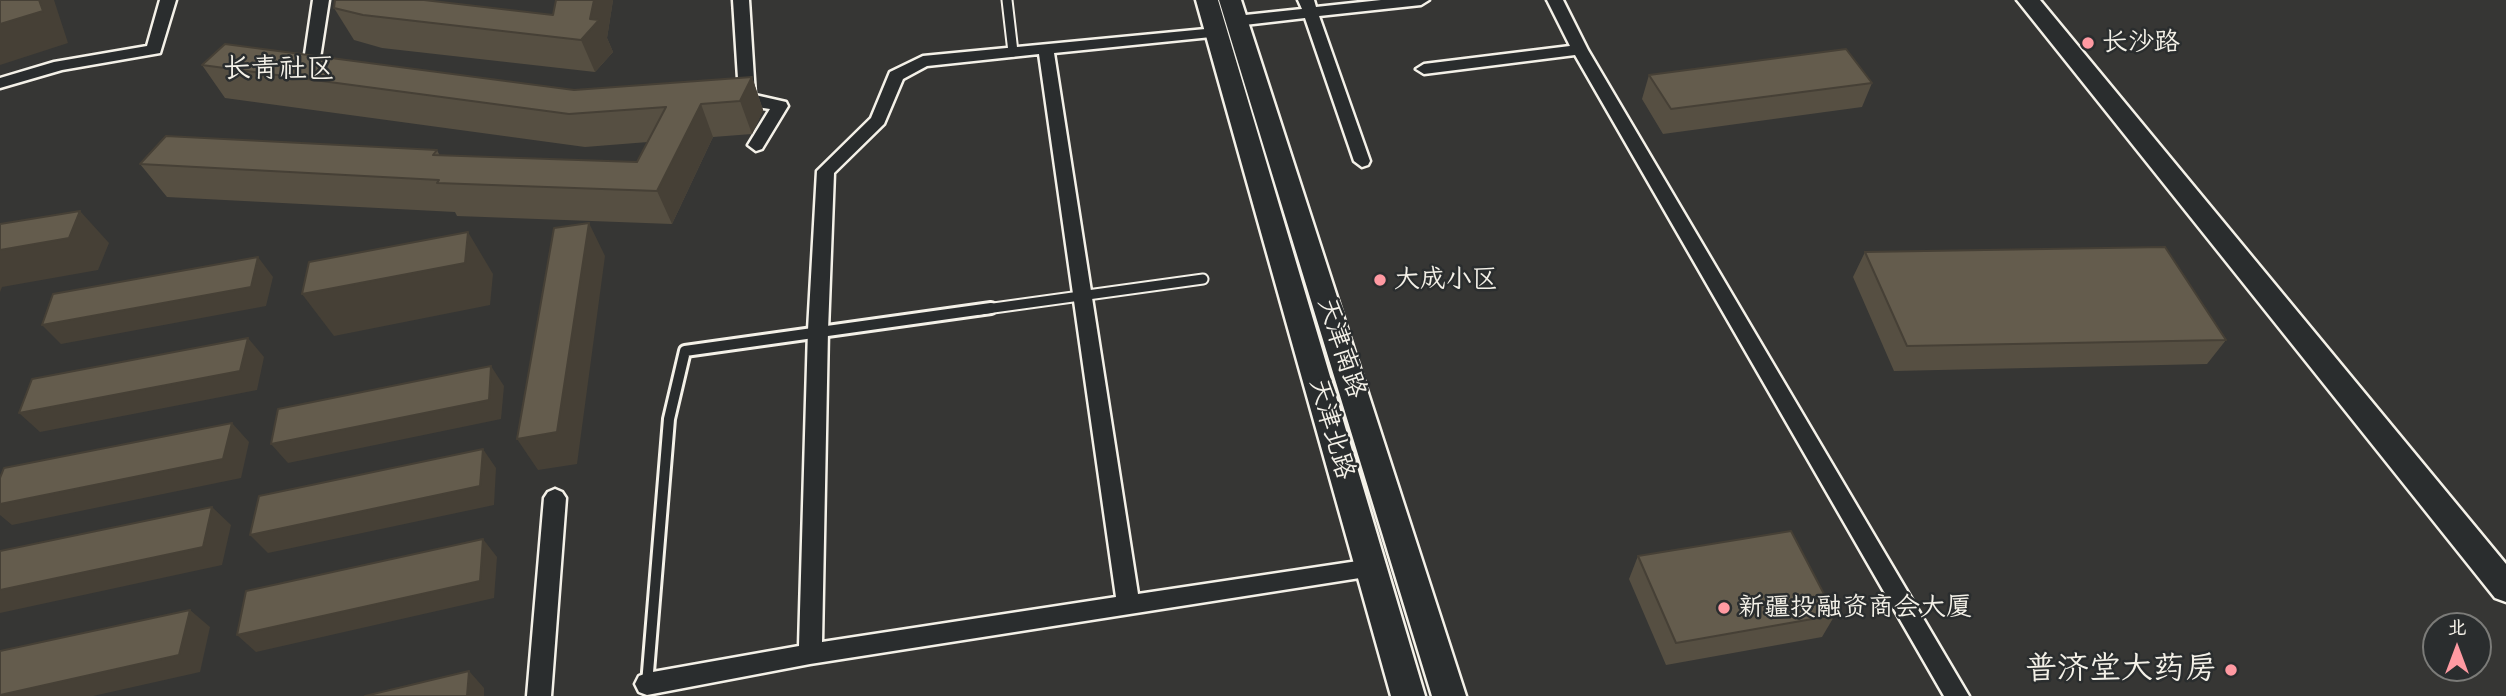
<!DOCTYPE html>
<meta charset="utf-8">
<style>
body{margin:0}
#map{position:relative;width:2506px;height:696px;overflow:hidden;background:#363634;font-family:"Shantell Sans","LXGW WenKai TC",sans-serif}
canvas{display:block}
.north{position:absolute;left:2422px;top:612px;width:70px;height:70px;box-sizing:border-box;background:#2a2d2e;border:2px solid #7b7b78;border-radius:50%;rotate:0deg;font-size:19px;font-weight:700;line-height:28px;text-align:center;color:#f4f1e8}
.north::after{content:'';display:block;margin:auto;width:24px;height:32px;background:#ff9aa2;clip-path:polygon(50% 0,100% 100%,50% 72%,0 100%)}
</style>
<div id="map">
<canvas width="2506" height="696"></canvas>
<div class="north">北</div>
</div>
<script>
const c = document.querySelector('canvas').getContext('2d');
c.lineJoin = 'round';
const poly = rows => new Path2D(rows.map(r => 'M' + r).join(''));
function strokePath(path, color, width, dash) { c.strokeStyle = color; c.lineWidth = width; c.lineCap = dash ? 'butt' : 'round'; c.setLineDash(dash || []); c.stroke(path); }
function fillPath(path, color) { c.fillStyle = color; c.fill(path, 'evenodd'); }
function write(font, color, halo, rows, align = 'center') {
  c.font = font + ' "Shantell Sans","LXGW WenKai TC",sans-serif'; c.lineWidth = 5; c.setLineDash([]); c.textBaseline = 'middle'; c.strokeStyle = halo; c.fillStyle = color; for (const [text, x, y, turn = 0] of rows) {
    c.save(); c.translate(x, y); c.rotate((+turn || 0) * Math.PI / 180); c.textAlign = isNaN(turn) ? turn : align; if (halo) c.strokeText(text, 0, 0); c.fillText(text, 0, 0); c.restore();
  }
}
const laneFar1 = poly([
 [1007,0,1013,52],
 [979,310,1203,279]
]);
const lane = poly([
 [647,684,669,419,685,351,991,308]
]);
const street = poly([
 [160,0,176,0,160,53,62,70,0,88,0,78,54,62,147,46,160,0],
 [313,0,329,0,320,58,339,64,339,70,327,70,304,61,313,0],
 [733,0,749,0,755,95,786,102,788,106,762,149,756,151,748,145,770,109,737,104,729,99,739,94,733,0],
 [1298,0,1314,0,1316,7,1381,0,1429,0,1421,5,1319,16,1370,161,1368,165,1362,167,1354,161,1305,18,1236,26,1228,21,1236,16,1302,9,1298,0],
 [1547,0,1563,0,1588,50,1969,696,1944,696,1575,55,1424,74,1416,69,1424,64,1570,46,1547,0],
 [1216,28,1221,30,1221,36,1054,53,1138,594,1371,559,1379,561,1382,568,1379,575,810,664,647,695,639,692,635,684,639,676,647,673,799,646,808,330,817,171,871,118,890,72,923,56,1216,28],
 [1039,54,1116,597,822,642,828,330,834,173,884,124,903,79,927,66,1039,54],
 [555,489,562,492,566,498,551,696,527,696,544,498,548,492,555,489]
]);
const secondary = poly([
 [1196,0,1218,0,1425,696,1391,696,1196,0],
 [1219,0,1241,0,1466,696,1432,696,1219,0],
 [2017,0,2040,0,2506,564,2506,602,2495,598,2017,0]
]);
strokePath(laneFar1, '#f4f1e8', 13);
strokePath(lane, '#f4f1e8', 16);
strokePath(street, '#f4f1e8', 5);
strokePath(secondary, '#f4f1e8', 5);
strokePath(laneFar1, '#2a2d2e', 9);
strokePath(lane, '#2a2d2e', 10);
fillPath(street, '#2a2d2e');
fillPath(secondary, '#2a2d2e');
fillPath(poly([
 [556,0,613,0,607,38,613,52,595,72,382,48,354,40,334,8,553,15],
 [202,65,574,90,752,77,763,110,752,134,713,137,672,224,457,216,455,212,167,197,140,164,437,150,440,156,637,162,648,142,585,147,225,98],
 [1649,75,1872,83,1862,107,1663,134,1642,99],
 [1865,252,2226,340,2207,364,1894,371,1853,277],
 [1638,556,1835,615,1822,637,1666,665,1629,579]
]), '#564f42');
fillPath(poly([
 [39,0,54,0,68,43,0,65,0,24],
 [594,0,613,0,607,38,613,52,595,72,581,40,590,19],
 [752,77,763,110,752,134,740,101],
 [701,104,713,137,672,224,657,191],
 [80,211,109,243,98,270,2,287,0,292,0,250],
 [589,223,605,256,577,464,538,470,517,439],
 [468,232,493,274,490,305,334,336,302,294],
 [258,257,273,277,266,306,61,344,42,325],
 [248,338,264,357,257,390,40,432,19,413],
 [491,366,504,386,501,419,288,463,271,444],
 [232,423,249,442,241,478,12,525,0,515,0,504],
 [483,449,496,468,494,505,268,553,250,535],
 [212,507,231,525,222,565,0,613,0,590],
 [483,539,497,557,494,598,256,652,237,635],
 [190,610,210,627,200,672,93,696,0,696,0,695],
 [469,671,484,688,484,696,467,696]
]), '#464036');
const building = poly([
 [0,0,39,0,43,11,0,24,0,0],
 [335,0,424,0,553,15,556,0,594,0,590,19,599,20,581,40,363,15,334,8,335,0],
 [225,44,574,90,752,77,740,101,701,104,657,191,437,183,439,180,140,164,166,136,437,150,433,155,637,162,666,107,569,114,202,65,225,44],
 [1846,49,1872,83,1671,109,1649,75,1846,49],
 [80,211,69,238,0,250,0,224,80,211],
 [589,223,557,432,517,439,554,228,589,223],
 [468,232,465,263,302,294,309,262,468,232],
 [2165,247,2226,340,1907,346,1865,252,2165,247],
 [258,257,251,287,42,325,53,294,258,257],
 [248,338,240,371,19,413,32,379,248,338],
 [491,366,489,400,271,444,278,409,491,366],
 [232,423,223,459,0,504,0,478,4,468,232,423],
 [483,449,480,486,250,535,259,496,483,449],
 [212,507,203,547,0,590,0,551,212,507],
 [1791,531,1835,615,1676,643,1638,556,1791,531],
 [483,539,480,581,237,635,246,591,483,539],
 [190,610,179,655,0,695,0,651,190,610],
 [469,671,467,696,365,696,469,671]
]);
fillPath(building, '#645c4d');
strokePath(building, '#464036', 2);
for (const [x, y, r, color] of [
 [2088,43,7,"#ff9aa2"],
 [1380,280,7,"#ff9aa2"],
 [1724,608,7,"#ff9aa2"],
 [2231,670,7,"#ff9aa2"]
]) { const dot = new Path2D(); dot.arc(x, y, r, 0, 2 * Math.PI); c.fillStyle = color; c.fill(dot); strokePath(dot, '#2a2d2e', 2.5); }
write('26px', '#f4f1e8', '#2a2d2e', [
 ["长沙路",2102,43],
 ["大成小区",1394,280],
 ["新疆投融资商会大厦",1738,608]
], 'left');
write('26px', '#f4f1e8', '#2a2d2e', [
 ["天津南路",1341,348,72],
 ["天津北路",1331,429,74]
]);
write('28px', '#f4f1e8', '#2a2d2e', [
 ["长青社区",279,70]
]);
write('32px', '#f4f1e8', '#2a2d2e', [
 ["普济堂大药房",2217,670]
], 'right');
</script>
